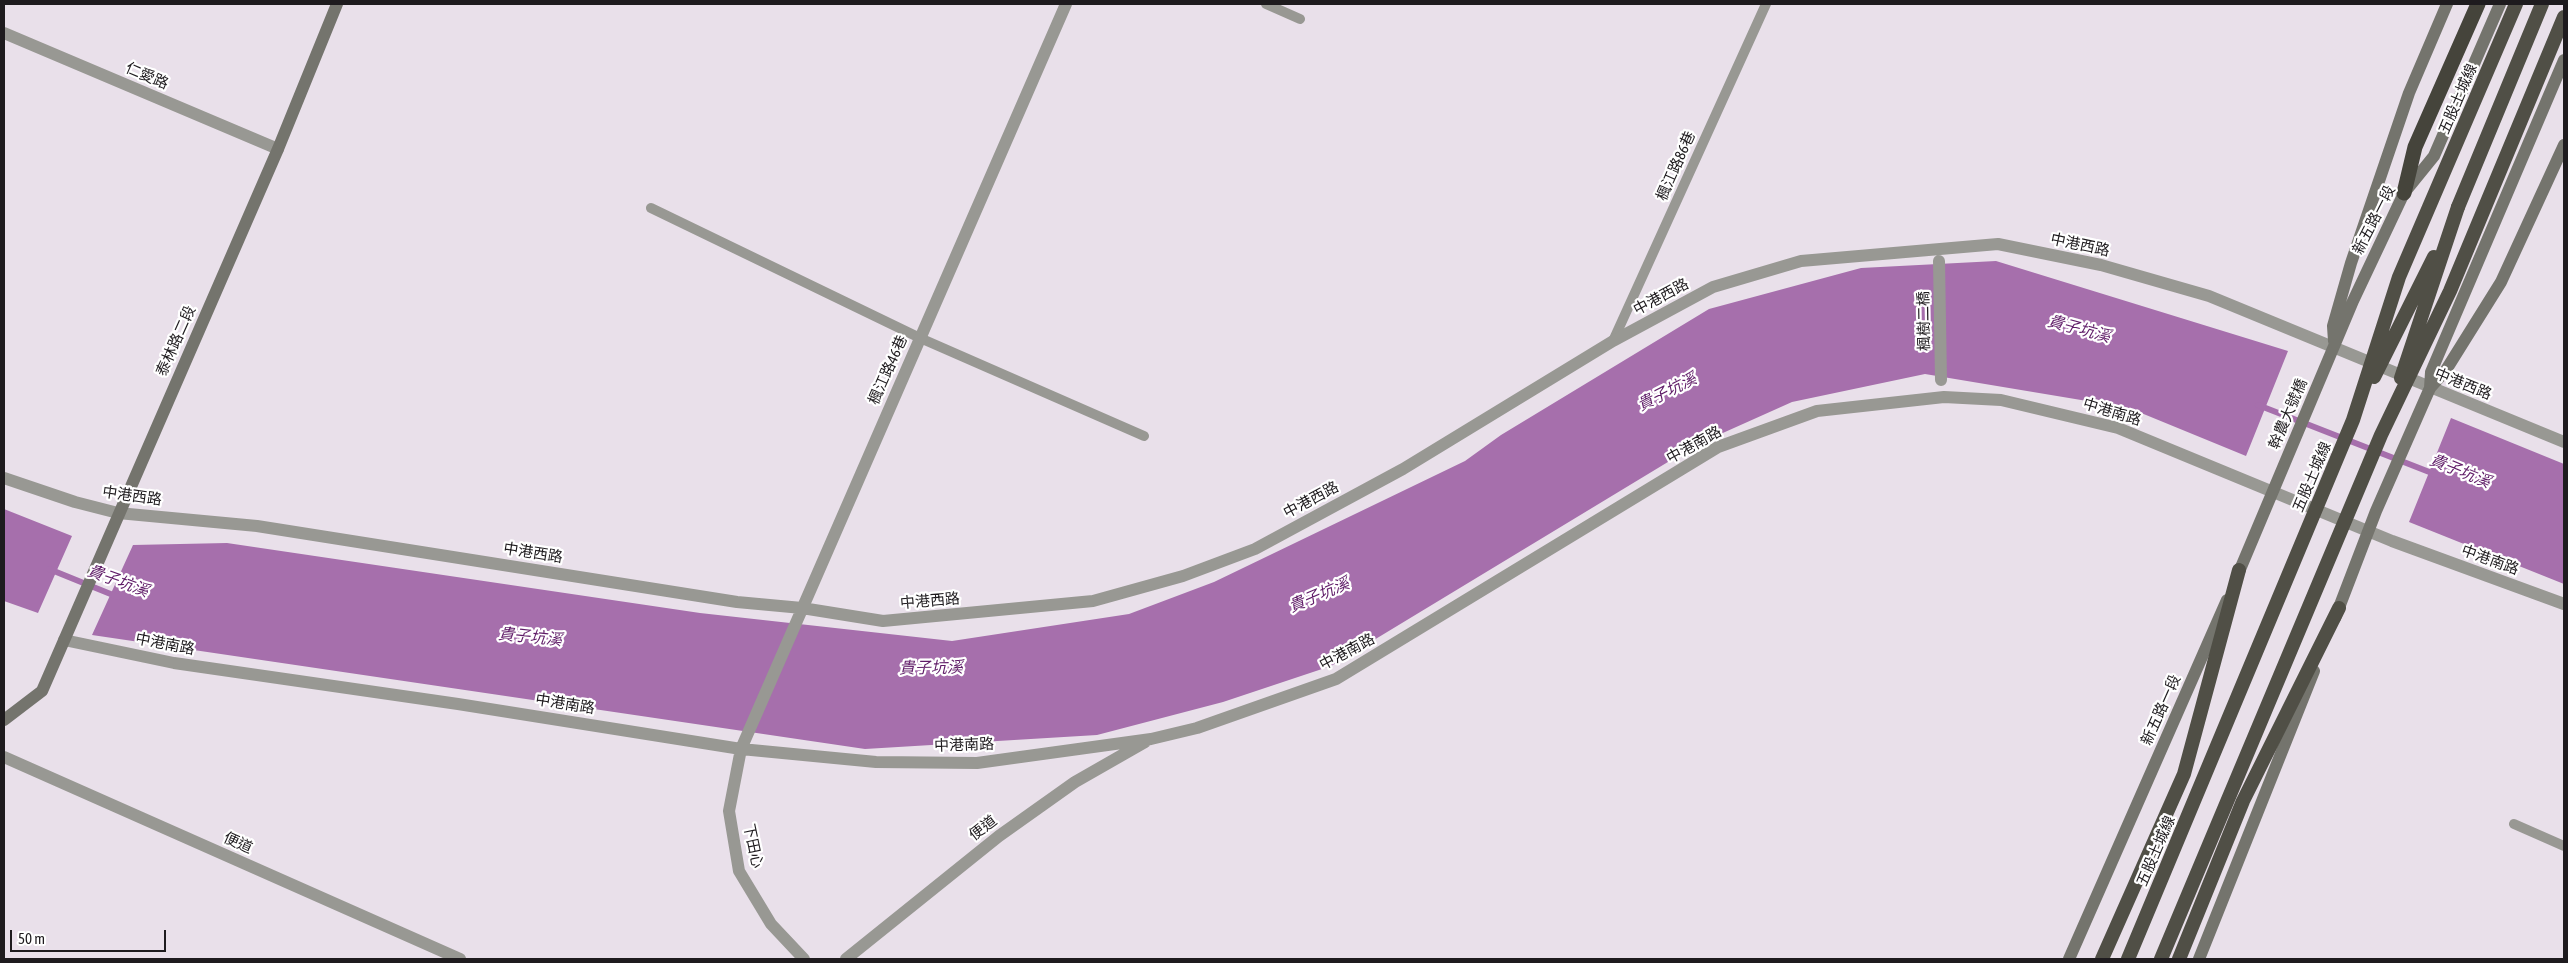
<!DOCTYPE html>
<meta charset="utf-8">
<style>
body{margin:0}
#map{position:relative;width:2568px;height:963px;overflow:hidden;background:#e9e0ea;font-family:"Asap Condensed",sans-serif}
canvas{display:block}
.frame{position:absolute;inset:0;border:5px solid #1e1b1e;pointer-events:none}
.scale{position:absolute;left:10px;top:930px;width:156px;height:22px;box-sizing:border-box;border:2px solid #1e1b1e;border-top:0;padding-left:6px;font-size:15px;line-height:18px;white-space:nowrap;color:#1e1b1e;-webkit-text-stroke:4px #fff;paint-order:stroke}
</style>
<div id="map">
<canvas width="2568" height="963"></canvas>
<div class="frame"></div>
<div class="scale">50 m</div>
</div>
<script>
const c = document.querySelector('canvas').getContext('2d');
c.lineJoin = 'round';
function fillPath(path, color) { c.fillStyle = color; c.fill(path, 'evenodd'); }
const poly = rows => new Path2D(rows.map(r => 'M' + r).join(''));
function strokePath(path, color, width, dash) { c.strokeStyle = color; c.lineWidth = width; c.lineCap = dash ? 'butt' : 'round'; c.setLineDash(dash || []); c.stroke(path); }
function write(font, color, halo, rows, align = 'center') {
  c.font = font + ' "Asap Condensed","Noto Sans TC",sans-serif'; c.lineWidth = 4.5; c.setLineDash([]); c.textBaseline = 'middle'; c.strokeStyle = halo; c.fillStyle = color; for (const [text, x, y, turn = 0] of rows) {
    c.save(); c.translate(x, y); c.rotate((+turn || 0) * Math.PI / 180); c.textAlign = isNaN(turn) ? turn : align; if (halo) c.strokeText(text, 0, 0); c.fillText(text, 0, 0); c.restore();
  }
}
fillPath(poly([
 [1996,261,2288,351,2246,456,2129,408,1925,374,1792,402,1696,445,1331,666,1223,702,1097,735,865,749,92,635,133,545,227,543,700,613,952,641,1129,614,1214,582,1465,461,1501,435,1709,309,1861,268],
 [2451,418,2564,464,2564,584,2409,522],
 [4,509,72,536,38,613,4,601]
]), '#a66fac');
strokePath(poly([
 [2258,405,2437,475],
 [49,569,118,597]
]), '#a66fac', 6);
strokePath(poly([
 [1266,4,1300,19],
 [651,208,920,338,1144,436],
 [1613,341,1766,4],
 [2514,824,2564,846]
]), '#989893', 10);
strokePath(poly([
 [4,33,278,149],
 [1939,261,1941,380],
 [4,478,75,502,118,513,257,526,737,602,802,608,883,621,1093,601,1183,576,1255,549,1403,469,1613,341,1713,287,1801,261,1998,244,2101,265,2209,296,2564,442],
 [64,640,174,663,458,704,741,749,876,762,977,763,1151,739,1197,728,1336,679,1718,447,1817,411,1944,397,2001,400,2118,428,2392,541,2564,604],
 [4,757,460,959],
 [804,959,771,924,739,871,729,811,741,749,1066,4],
 [846,959,999,836,1075,782,1145,742]
]), '#989893', 12);
strokePath(poly([
 [2334,341,2333,326,2351,263,2409,93,2447,4],
 [2430,388,2446,370,2501,282,2564,145],
 [2236,579,2353,301,2404,193,2434,156,2500,4],
 [2335,618,2376,511,2430,388,2431,372,2564,60],
 [4,720,42,691,278,149,337,4],
 [2069,959,2227,600],
 [2199,959,2314,671]
]), '#74746d', 12);
strokePath(poly([
 [2458,207,2542,4],
 [2102,959,2184,774,2239,570],
 [2179,959,2243,801,2339,608]
]), '#504f46', 14);
strokePath(poly([
 [2404,193,2415,147,2478,4]
]), '#45443b', 15);
strokePath(poly([
 [2374,377,2434,257],
 [2401,378,2458,207],
 [2128,959,2353,420,2399,277,2516,4],
 [2161,959,2381,435,2450,291,2564,17]
]), '#504f46', 14);
write('15px', '#1e1b1e', '#fff', [
 ["仁愛路",147,76,23],
 ["五股土城線",2458,99,-67],
 ["楓江路86巷",1676,166,-66],
 ["新五路一段",2374,220,-63],
 ["中港西路",2080,245,12],
 ["中港西路",1661,297,-28],
 ["楓樹二橋",1924,321,-91],
 ["泰林路二段",176,341,-66],
 ["楓江路46巷",888,370,-66],
 ["中港西路",2463,384,22],
 ["中港南路",2112,412,17],
 ["幹農大號橋",2288,414,-67],
 ["中港南路",1694,445,-29],
 ["五股土城線",2312,477,-67],
 ["中港西路",132,496,8],
 ["中港西路",1311,500,-28],
 ["中港西路",533,553,9],
 ["中港南路",2490,560,20],
 ["中港西路",930,601,-5],
 ["中港南路",165,644,11],
 ["中港南路",1347,652,-28],
 ["中港南路",565,704,9],
 ["新五路一段",2161,710,-66],
 ["中港南路",964,745,-2],
 ["便道",983,828,-38],
 ["便道",238,843,24],
 ["下田心",753,846,78],
 ["五股土城線",2156,851,-67]
]);
write('italic 16px', '#5f1b67', '#fff', [
 ["貴子坑溪",2079,329,15],
 ["貴子坑溪",1667,392,-27],
 ["貴子坑溪",2460,471,22],
 ["貴子坑溪",118,581,20],
 ["貴子坑溪",1319,595,-23],
 ["貴子坑溪",530,637,6],
 ["貴子坑溪",931,668,-1]
]);
</script>
